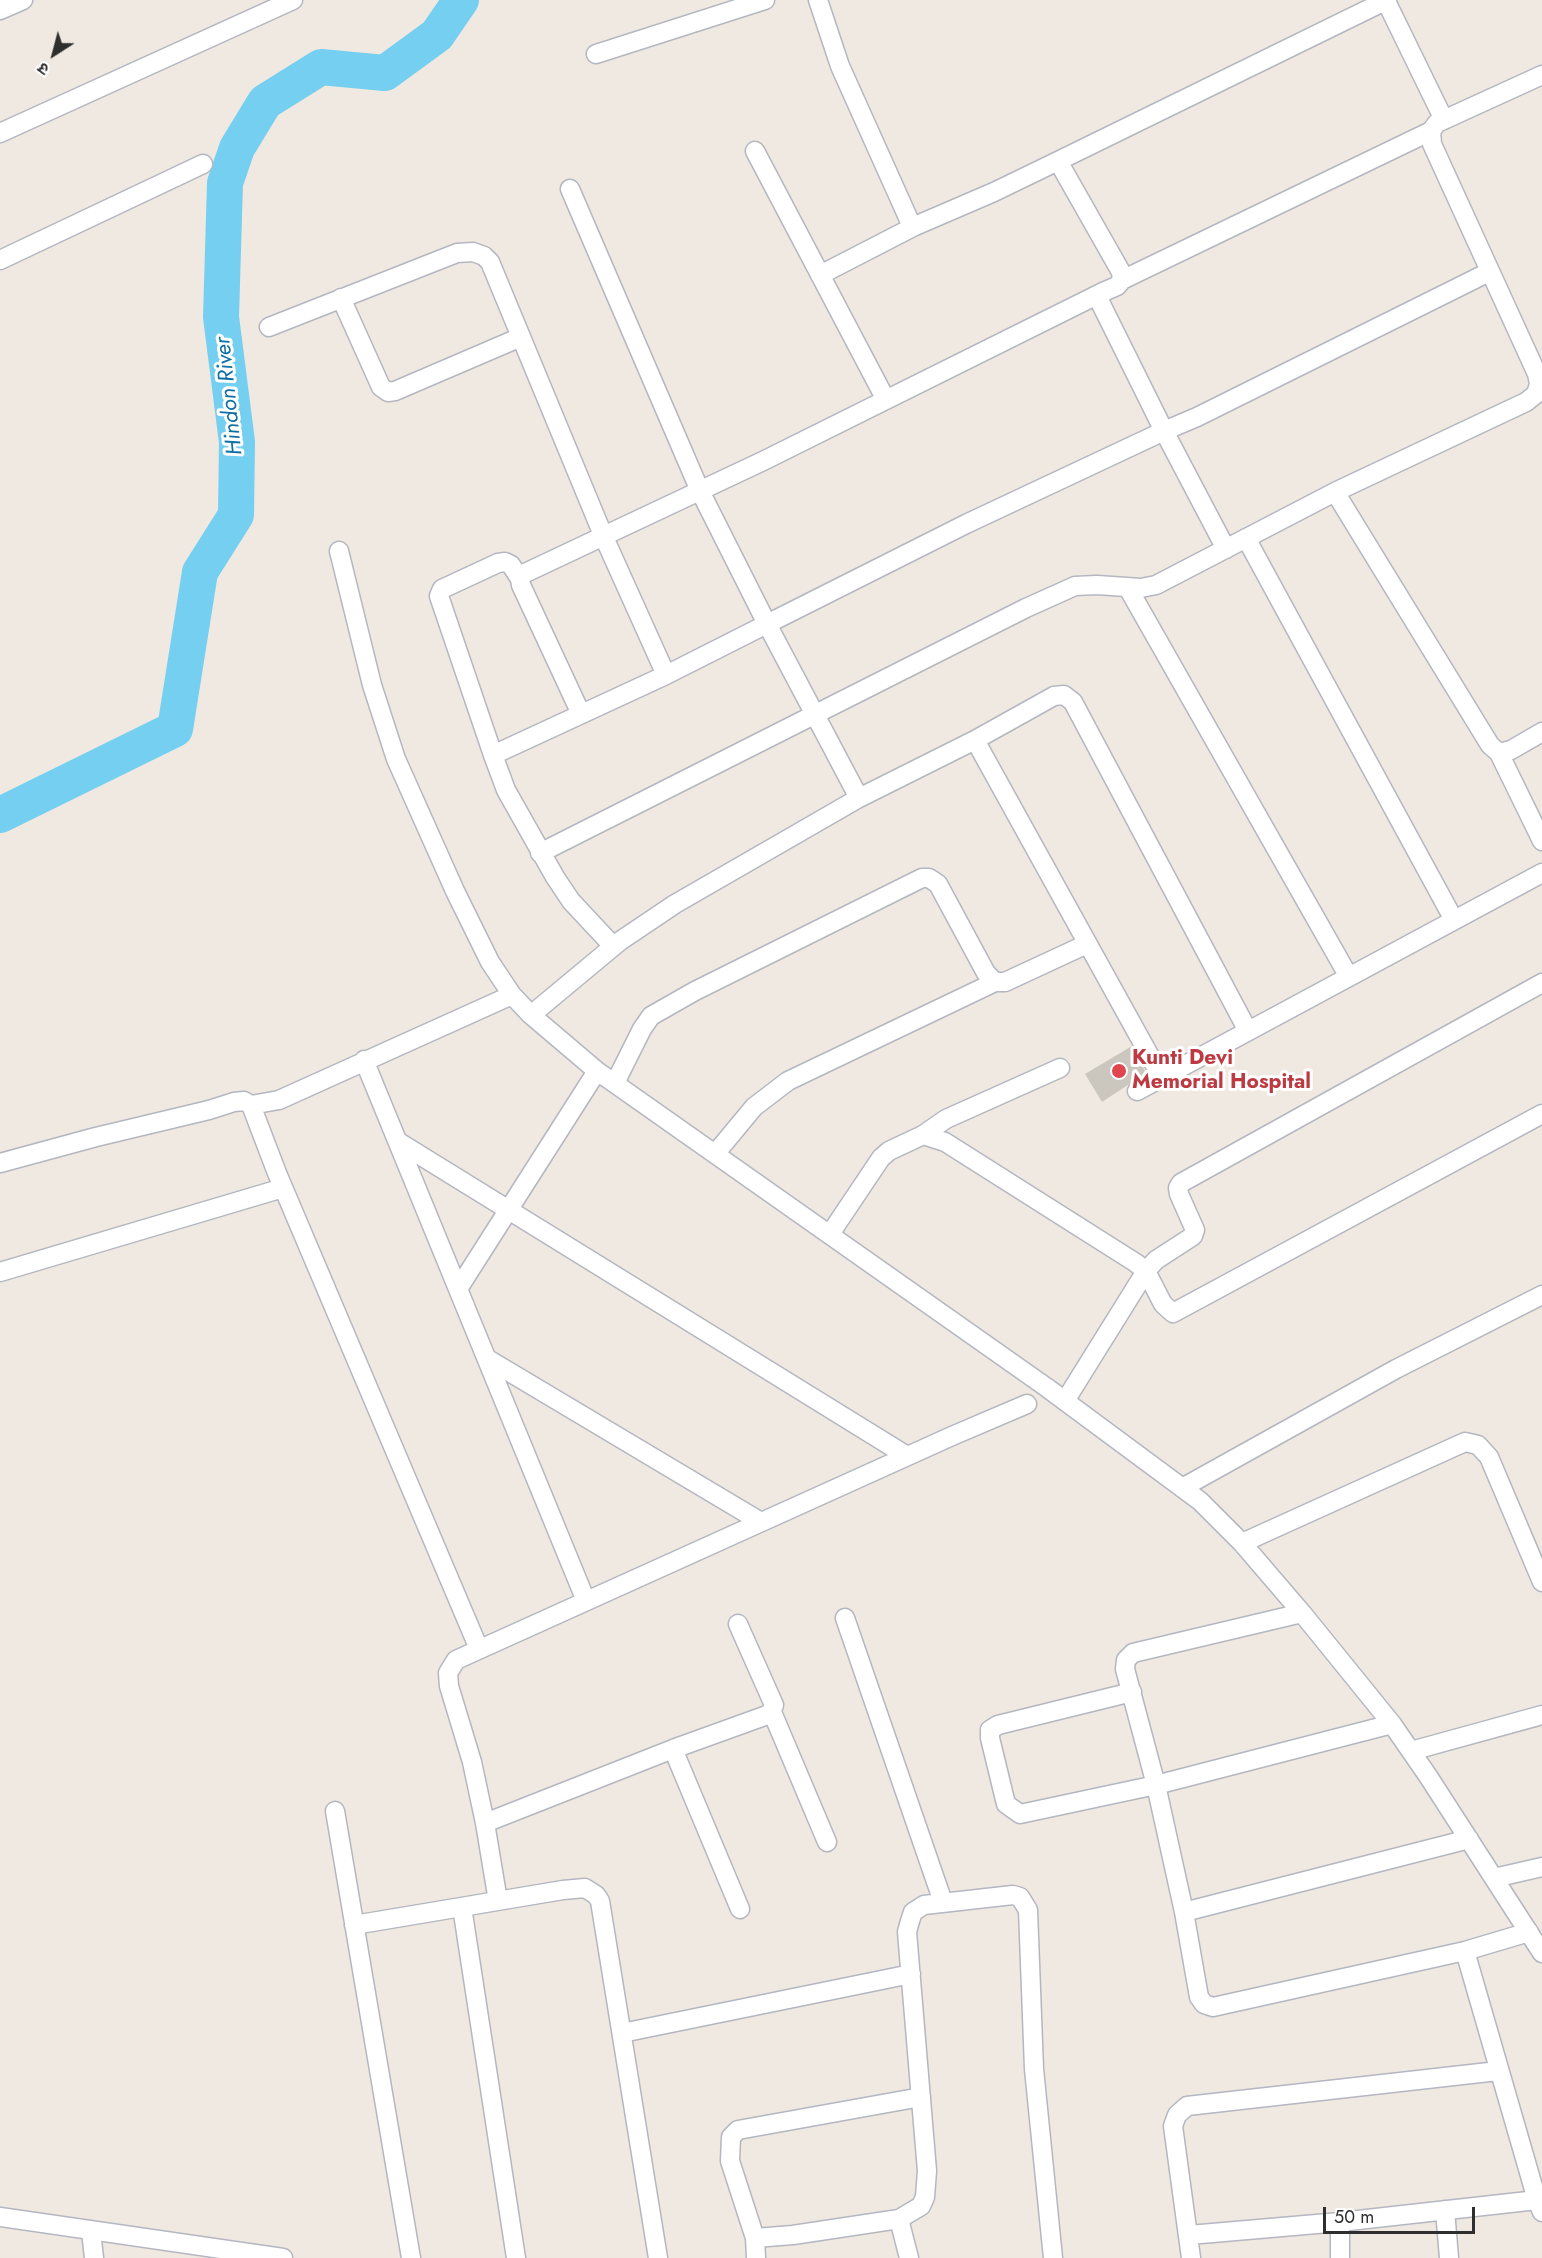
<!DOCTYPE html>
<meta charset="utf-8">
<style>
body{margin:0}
#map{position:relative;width:1542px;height:2258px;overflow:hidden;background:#efe9e1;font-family:Jost,"Noto Sans Devanagari",sans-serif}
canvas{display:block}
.north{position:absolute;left:24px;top:24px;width:60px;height:60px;-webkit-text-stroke:4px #fff;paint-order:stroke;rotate:216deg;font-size:16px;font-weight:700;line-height:24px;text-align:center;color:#2e2e2e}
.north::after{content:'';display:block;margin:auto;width:21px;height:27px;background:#2e2e2e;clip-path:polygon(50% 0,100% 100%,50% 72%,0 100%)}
.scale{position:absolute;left:1323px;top:2207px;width:152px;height:27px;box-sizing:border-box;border:3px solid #2e2e2e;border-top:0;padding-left:8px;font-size:18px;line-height:21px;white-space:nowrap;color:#2e2e2e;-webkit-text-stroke:4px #fff;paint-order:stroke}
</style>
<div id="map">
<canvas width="1542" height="2258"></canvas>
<div class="north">उ</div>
<div class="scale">50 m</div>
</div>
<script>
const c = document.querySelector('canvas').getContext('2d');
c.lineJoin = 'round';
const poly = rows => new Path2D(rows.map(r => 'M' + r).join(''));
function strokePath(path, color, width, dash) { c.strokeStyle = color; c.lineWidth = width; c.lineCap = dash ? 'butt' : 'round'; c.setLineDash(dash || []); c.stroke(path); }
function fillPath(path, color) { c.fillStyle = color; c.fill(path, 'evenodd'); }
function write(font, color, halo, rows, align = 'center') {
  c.font = font + ' Jost,sans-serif'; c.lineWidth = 6; c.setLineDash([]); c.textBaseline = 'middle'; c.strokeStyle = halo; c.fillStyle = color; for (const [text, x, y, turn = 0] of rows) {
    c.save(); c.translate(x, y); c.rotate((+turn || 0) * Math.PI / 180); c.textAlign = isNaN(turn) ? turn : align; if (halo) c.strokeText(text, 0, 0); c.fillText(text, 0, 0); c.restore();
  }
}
strokePath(poly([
 [0,815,175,729,200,572,236,515,237,442,221,317,225,183,237,148,265,102,321,67,385,73,437,35,461,0]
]), '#75cff0', 36);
fillPath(poly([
 [1132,1046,1146,1073,1102,1102,1085,1074]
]), '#cbc7bf');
const minor = poly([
 [1386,1,1444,120],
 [0,10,23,0],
 [596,54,765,0],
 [0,133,293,0],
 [755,151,886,400],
 [1058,161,1387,0],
 [0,260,203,164],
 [820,275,915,226],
 [1122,280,1431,131],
 [341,298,381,387,388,392,395,391,521,337],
 [269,327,457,253,473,252,484,256,490,262,603,535,666,675],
 [1335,492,1490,745,1499,753,1511,750,1542,732],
 [1246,538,1454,920],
 [1226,549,1164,431,1197,417,1489,272],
 [339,551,372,685,396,759,455,891,490,962,512,995,531,1015,597,1071,1046,1387,1200,1501,1242,1543,1302,1613,1392,1724,1428,1776,1542,1953],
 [520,579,511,565,505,562,498,563,442,589,439,596,493,755,666,675,767,624,700,491,570,189],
 [1128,588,1349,977],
 [581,714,521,585,520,579,523,574,763,461,1103,292],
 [975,740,1162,1078],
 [1499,753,1542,841],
 [493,755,506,790,555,877,571,901,613,946],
 [859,798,975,740,1054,696,1064,695,1073,702,1248,1031],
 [540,853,1026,608,1075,586,1097,585,1141,588,1156,585,1335,492,1526,402,1536,394,1539,384,1537,374,1432,144,1431,131,1437,123,1542,75],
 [531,1015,620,941,675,904,859,798,767,624,966,524,1164,431,1099,300,1103,292,1117,286,1122,280,1121,272,1058,161,994,192,915,226,910,222,840,66,818,0],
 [364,1060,586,1601],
 [615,1083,642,1029,651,1016,695,991,922,878,929,878,938,884,986,973,995,982,1005,982,1087,944],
 [1137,1091,1542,873],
 [251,1105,279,1100,512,995],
 [923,1135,946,1119,1060,1068],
 [397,1141,907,1456],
 [715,1154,754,1107,788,1081,995,982],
 [0,1163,96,1137,209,1110,234,1102,244,1101,251,1105,277,1173,479,1649],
 [830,1234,881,1158,889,1151,923,1135,945,1142,1136,1263,1146,1271,1163,1304,1173,1313,1542,1114],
 [0,1272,283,1188],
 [458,1289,597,1071],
 [486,1358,761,1522],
 [1065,1401,1146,1271,1156,1260,1193,1236,1195,1230,1179,1194,1178,1188,1181,1183,1542,983],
 [1182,1488,1396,1369,1542,1295],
 [1242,1543,1465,1442,1478,1445,1489,1457,1542,1582],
 [1302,1613,1133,1653,1126,1660,1125,1669,1156,1785,1184,1912,1199,1997,1204,2004,1213,2007,1465,1951,1529,1932],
 [845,1618,943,1902],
 [1132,1692,998,1725,990,1730,990,1738,1006,1804,1020,1814,1156,1785,1392,1724],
 [772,1712,827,1842],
 [673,1749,740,1909],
 [1411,1751,1542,1715],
 [335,1811,411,2258],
 [485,1823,673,1749,770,1714,774,1705,738,1624],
 [1494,1878,1542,1867],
 [498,1901,485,1823,472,1762,449,1686,448,1673,456,1660,952,1436,1027,1404],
 [462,1907,516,2258],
 [1184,1912,1469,1839],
 [354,1925,563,1890,585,1888,596,1895,600,1901,658,2258],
 [1465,1951,1537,2200,1542,2212],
 [622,2033,911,1974],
 [1445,2210,1449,2258],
 [0,2217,283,2258],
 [899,2219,909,2258],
 [1340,2222,1340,2258],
 [91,2231,94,2258],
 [1189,2235,1340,2222,1537,2200],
 [755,2238,793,2235,899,2219,921,2206,925,2197,927,2171,907,1932,910,1921,913,1912,924,1905,1013,1895,1020,1897,1028,1910,1034,2069,1053,2258],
 [756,2258,755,2238,730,2161,731,2137,738,2130,921,2097],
 [1191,2258,1173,2126,1177,2115,1187,2106,1498,2071]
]);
strokePath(minor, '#b4b7c1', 21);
strokePath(minor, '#fff', 18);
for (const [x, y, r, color] of [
 [1119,1071,8,"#e0444e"]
]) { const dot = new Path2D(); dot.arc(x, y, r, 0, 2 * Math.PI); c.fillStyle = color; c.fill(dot); strokePath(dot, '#fff', 2); }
write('bold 21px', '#be3a42', '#fff', [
 ["Kunti Devi",1132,1059],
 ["Memorial Hospital",1132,1083]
], 'left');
write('italic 22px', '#0d6fa3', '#fff', [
 ["Hindon River",230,396,-96]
]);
</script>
